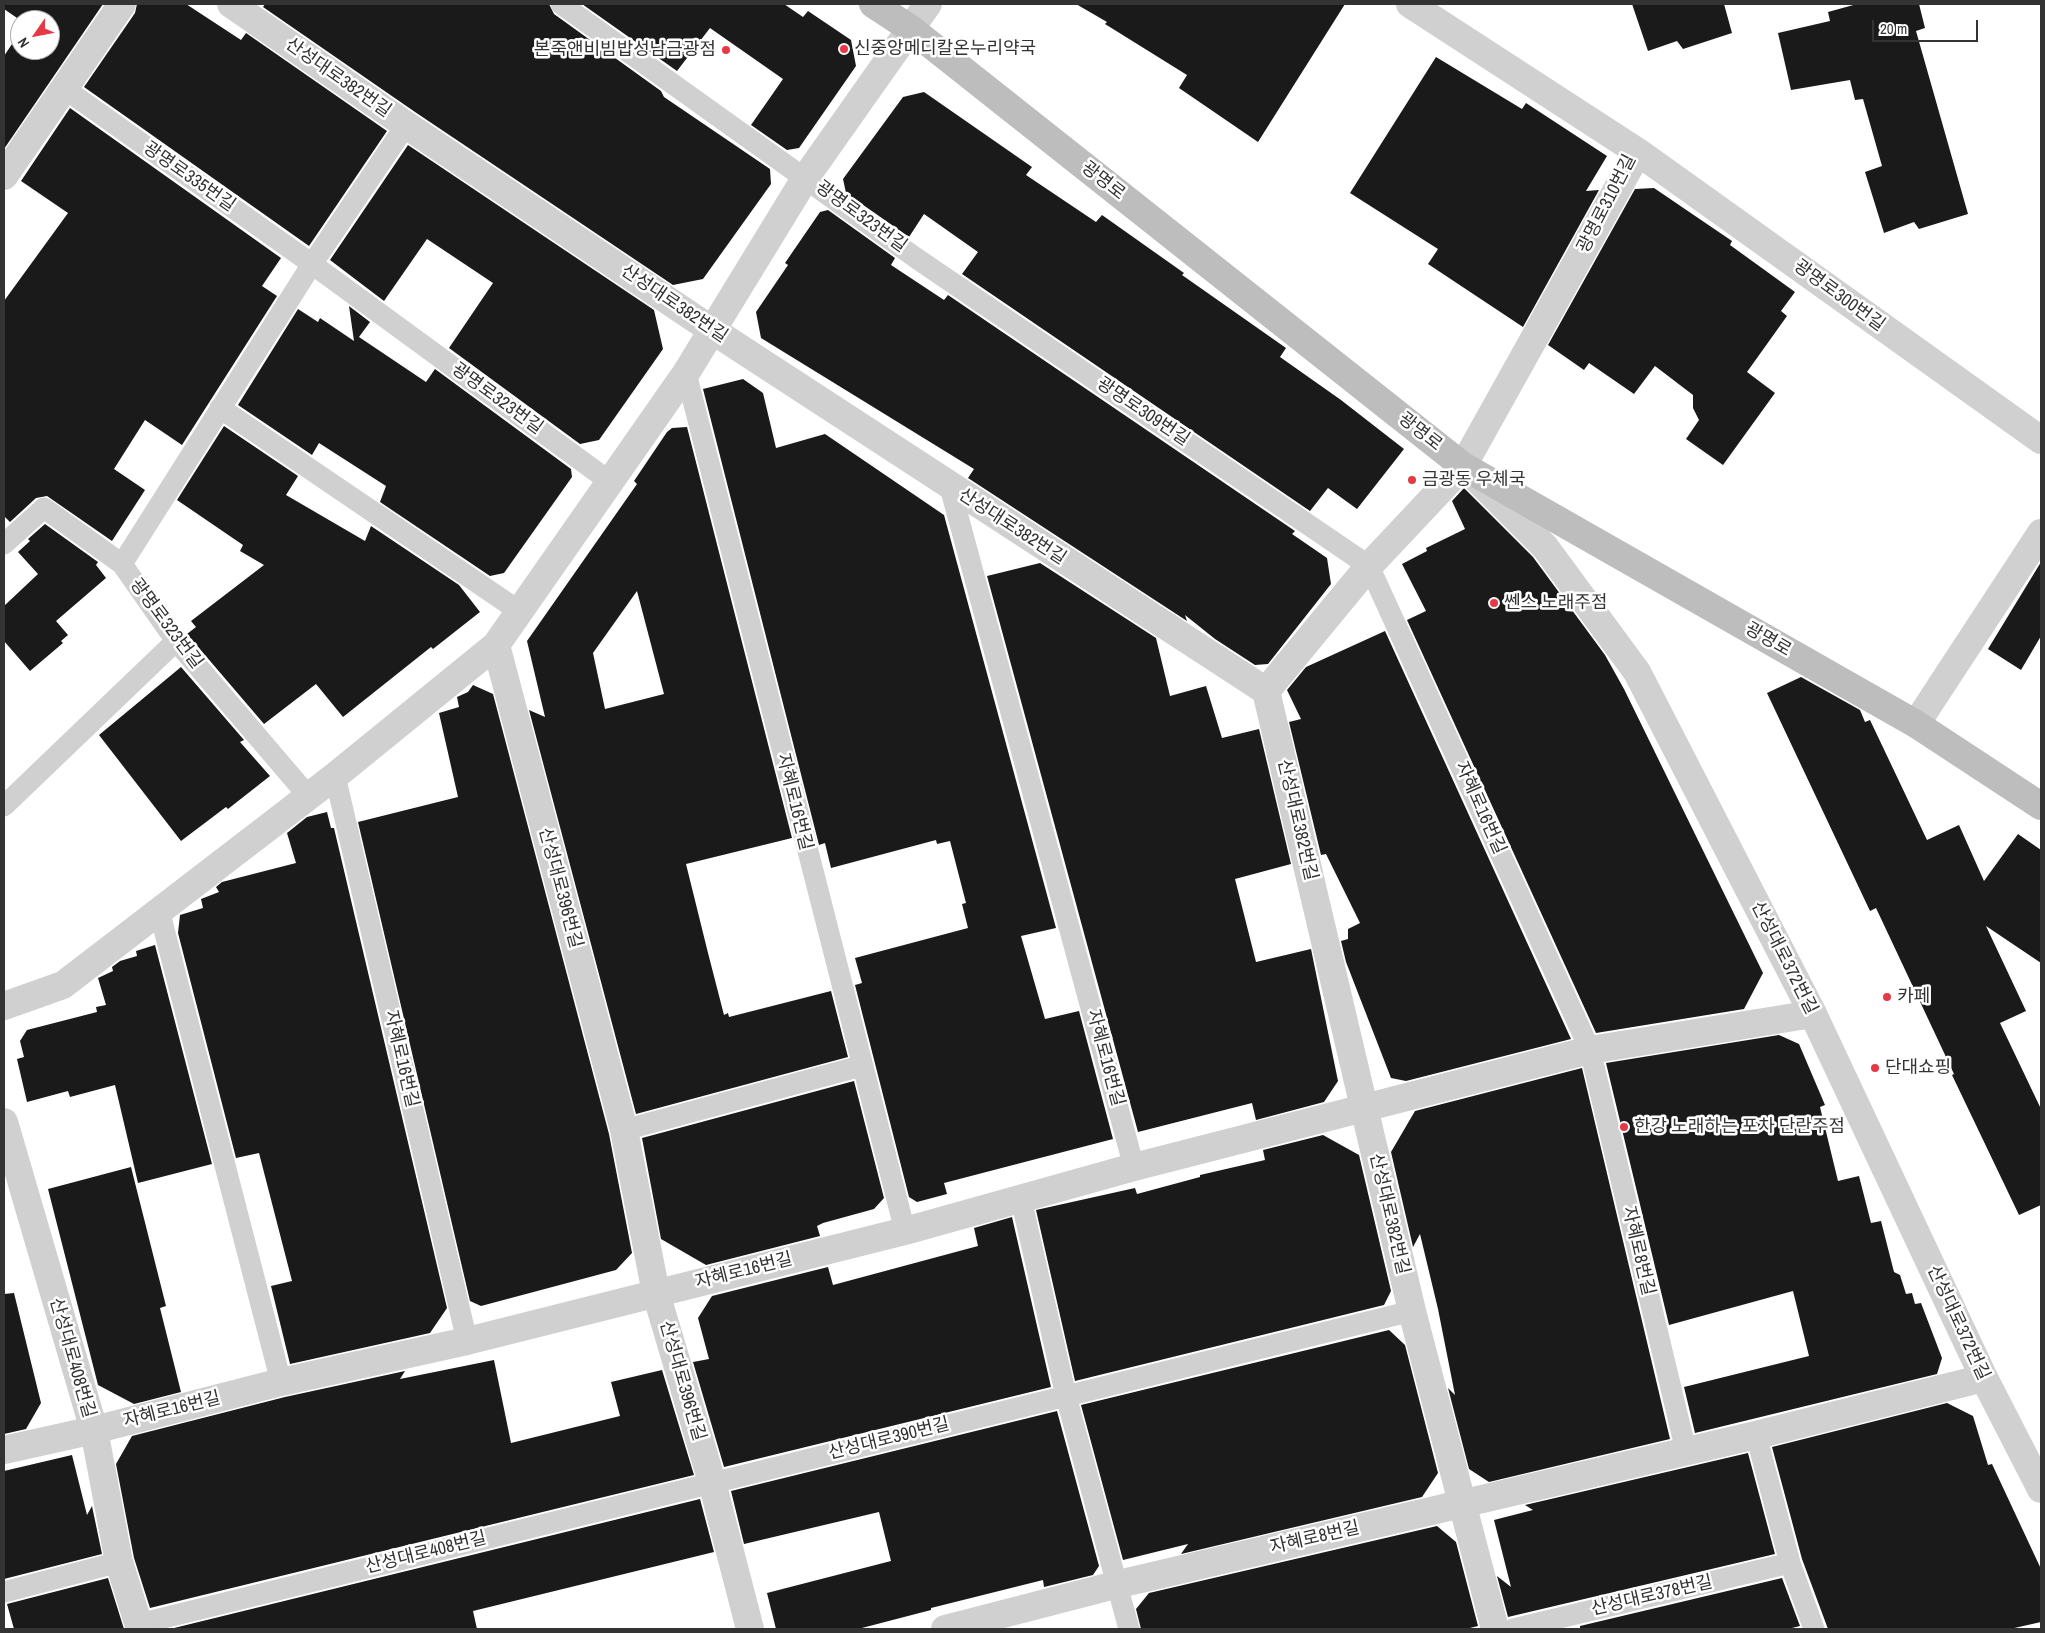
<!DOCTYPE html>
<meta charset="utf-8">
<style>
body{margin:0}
#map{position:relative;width:2045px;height:1633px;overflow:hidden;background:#fff;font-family:"Archivo Narrow",sans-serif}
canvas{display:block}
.frame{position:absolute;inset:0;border:5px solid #333;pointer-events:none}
.north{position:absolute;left:10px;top:10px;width:50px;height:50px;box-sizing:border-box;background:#fff;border:1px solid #adadad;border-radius:50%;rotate:237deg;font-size:14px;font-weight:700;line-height:20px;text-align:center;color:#333}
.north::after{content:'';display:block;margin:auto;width:18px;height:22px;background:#e63946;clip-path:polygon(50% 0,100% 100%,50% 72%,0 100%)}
.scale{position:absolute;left:1872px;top:20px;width:106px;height:22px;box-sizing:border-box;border:2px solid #333;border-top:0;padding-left:6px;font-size:15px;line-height:18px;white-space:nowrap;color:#333;-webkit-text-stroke:4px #fff;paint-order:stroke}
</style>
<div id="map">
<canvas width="2045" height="1633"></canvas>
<div class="frame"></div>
<div class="north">N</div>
<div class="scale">20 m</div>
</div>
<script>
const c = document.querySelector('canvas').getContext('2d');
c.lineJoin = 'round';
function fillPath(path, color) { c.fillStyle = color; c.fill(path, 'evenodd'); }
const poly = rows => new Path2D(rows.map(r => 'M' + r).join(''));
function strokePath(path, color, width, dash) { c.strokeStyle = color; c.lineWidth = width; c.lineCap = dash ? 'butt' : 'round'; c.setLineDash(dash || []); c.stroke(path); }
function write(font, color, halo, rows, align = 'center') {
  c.font = font + ' "Archivo Narrow","Noto Sans KR",sans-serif'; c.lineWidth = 5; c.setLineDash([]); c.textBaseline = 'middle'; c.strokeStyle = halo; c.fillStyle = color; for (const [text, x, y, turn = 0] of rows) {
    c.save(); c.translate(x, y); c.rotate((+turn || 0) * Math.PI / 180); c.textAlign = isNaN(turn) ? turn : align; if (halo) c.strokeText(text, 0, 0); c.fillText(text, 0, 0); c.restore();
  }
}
fillPath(poly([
 [4,4,103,4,4,149,4,56,20,32,20,50,50,50,50,20,20,20,4,9],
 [137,4,186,4,241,40,246,33,387,131,309,246,84,87,135,13],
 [265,4,549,4,554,14,661,91,664,97,770,169,771,184,703,279,673,285,415,112,263,7],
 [582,4,784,4,803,17,808,11,851,40,856,66,799,148,787,150,751,125,783,79,710,28,677,71],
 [1076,4,1345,4,1258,142,1179,88,1187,75,1105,24,1107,22],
 [1632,4,1724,4,1732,33,1683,49,1677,41,1648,51],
 [1857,4,1919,4,1925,28,1916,31,1968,214,1919,229,1914,222,1884,233,1865,172,1882,166,1863,99,1855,100,1850,80,1791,90,1778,33,1830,21,1828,12],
 [1436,57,1522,109,1526,103,1607,156,1586,191,1599,190,1523,327,1428,264,1438,249,1350,193],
 [924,92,1032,167,1026,175,1096,222,1102,215,1184,273,1182,275,1286,348,1280,357,1341,400,1404,449,1357,509,1328,488,1310,511,962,274,978,252,924,214,909,237,846,193,843,179,903,97],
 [70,108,281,258,262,286,277,296,182,445,145,420,114,469,145,490,112,541,47,496,36,498,10,522,4,516,4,301,68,213,21,181],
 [408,145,654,310,663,349,599,440,580,444,449,348,493,283,427,239,384,301,330,260],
 [1654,188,1732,241,1730,245,1795,292,1781,311,1787,316,1747,372,1775,393,1723,465,1686,439,1699,420,1693,408,1693,395,1655,366,1634,394,1589,363,1584,370,1548,345,1635,189],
 [828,210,895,258,891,265,944,300,948,295,1295,531,1292,534,1327,558,1331,584,1268,664,1255,665,1215,639,1185,615,1187,621,968,478,974,469,761,338,756,312,788,265,785,263,820,212],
 [349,306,370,322,359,337,426,382,435,369,571,469,572,477,504,573,490,576,380,502,386,486,319,443,312,455,238,405,298,309,318,322,320,318,354,341],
 [743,379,763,393,776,448,825,434,944,515,1056,928,1021,936,1045,1019,1079,1011,1113,1139,944,1183,947,1194,917,1202,909,1197,855,985,862,983,855,958,968,928,962,904,966,903,950,841,937,844,936,840,831,868,825,843,819,845,703,389],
 [224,426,298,476,286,495,365,541,371,526,459,585,480,612,433,649,431,647,343,717,316,684,264,724,187,634,196,627,191,621,264,565,240,551,243,545,177,500],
 [687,427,792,838,686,864,708,953,724,1015,728,1013,729,1017,831,991,848,1057,636,1114,529,710,545,717,527,641,637,484,634,481,667,432,672,428],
 [637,591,664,694,605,709,593,653],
 [1464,488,1533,557,1605,655,1624,689,1763,973,1744,1009,1596,1033,1407,620,1426,611,1402,564,1427,551,1426,548,1465,529,1452,501],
 [45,524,98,562,96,565,106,578,56,621,68,635,61,641,63,643,30,671,4,641,4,606,38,574,18,552,30,541,28,539],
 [2041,562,2041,636,2021,670,1988,649],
 [1040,563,1156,638,1170,696,1206,686,1222,738,1259,729,1291,864,1235,879,1256,962,1311,949,1338,1081,1324,1102,1256,1120,1252,1103,1138,1132,987,576],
 [1385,631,1571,1039,1406,1081,1391,1078,1346,962,1341,941,1348,939,1348,929,1360,923,1326,854,1321,855,1289,722,1301,719,1287,690,1306,667],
 [181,667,244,740,240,742,270,776,228,809,226,807,181,841,99,735],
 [1801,677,1860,710,1865,722,1870,720,1927,840,1959,825,1984,881,2018,834,2041,850,2041,963,1986,926,2026,1011,2000,1023,2041,1109,2041,1205,2019,1215,1952,1075,1954,1074,1876,908,1870,911,1767,693],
 [473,685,493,694,609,1134,632,1253,616,1270,481,1306,470,1301,358,822,458,797,439,713,459,707,457,697,468,692],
 [327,812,331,828,334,828,447,1308,430,1333,290,1364,271,1286,292,1281,259,1153,236,1158,178,933,180,915,203,908,201,899,219,892,216,887,222,882,296,863,287,833,307,817],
 [155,945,212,1164,138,1183,115,1085,70,1097,68,1091,27,1102,17,1059,24,1057,20,1041,27,1030,97,1012,96,1007,106,1005,98,978,113,971,112,967,120,961,137,956,136,951],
 [1779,1035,1799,1044,1825,1105,1820,1107,1838,1181,1859,1176,1871,1223,1881,1221,1894,1272,1900,1275,1906,1294,1912,1293,1915,1304,1921,1303,1942,1358,1937,1374,1695,1433,1684,1387,1809,1356,1793,1291,1669,1325,1606,1063],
 [1582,1068,1670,1439,1489,1482,1469,1469,1448,1388,1455,1395,1438,1309,1420,1234,1413,1247,1391,1152,1415,1111],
 [854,1081,884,1198,874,1209,823,1223,817,1226,820,1236,706,1265,661,1239,642,1138],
 [1323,1135,1359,1155,1391,1291,1384,1305,1075,1381,1036,1210,1135,1188,1137,1194,1200,1177,1200,1175,1265,1160,1263,1150],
 [131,1167,166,1306,160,1308,181,1392,134,1404,98,1385,48,1189],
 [1012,1217,1051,1387,724,1467,693,1362,709,1359,698,1318,712,1296,828,1267,833,1285,978,1246,974,1228],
 [14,1293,41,1403,26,1429,4,1434,4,1294],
 [1389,1330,1405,1345,1438,1473,1422,1497,1181,1554,1188,1544,1123,1560,1081,1405],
 [494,1360,511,1443,620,1416,611,1382,662,1370,694,1475,150,1608,134,1558,116,1464,132,1436,285,1397,405,1371,400,1379],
 [1947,1403,1973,1416,1988,1465,1992,1464,2041,1569,2041,1622,2010,1629,1828,1629,1802,1559,1772,1447],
 [1057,1411,1099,1566,1093,1575,1044,1587,1043,1580,931,1608,931,1610,858,1629,776,1629,767,1593,891,1561,879,1512,744,1544,731,1491],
 [1748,1453,1775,1554,1508,1617,1497,1576,1511,1587,1494,1520,1533,1510,1525,1505],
 [72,1455,87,1515,92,1506,102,1554,4,1579,4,1471],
 [700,1499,714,1552,473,1611,477,1629,170,1629],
 [1437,1526,1456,1542,1478,1626,1466,1629,1141,1629,1136,1609,1149,1593],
 [108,1578,124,1629,14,1629,7,1604],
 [1782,1578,1800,1626,1788,1629,1580,1629,1580,1626]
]), '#1a1a1a');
strokePath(poly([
 [561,4,916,258,1369,566,1590,1050,1686,1451],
 [65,89,312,264,609,481],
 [686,373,905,1231],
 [220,408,519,611],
 [950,487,1134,1167],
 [4,544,44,508,122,564,176,641,309,797],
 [122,564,312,264,406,125],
 [335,776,467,1341],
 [4,806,176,641],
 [159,910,281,1382],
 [624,1130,861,1066],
 [1021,1199,1066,1396,1129,1629],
 [1756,1435,1790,1563,1814,1629],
 [4,1592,119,1562],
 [139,1624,1412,1311],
 [1513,1629,1790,1563]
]), '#d0d0d0', 21);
strokePath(poly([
 [231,4,406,125,712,330,1266,691,1412,1311,1495,1629],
 [1410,4,1638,152,2041,440],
 [4,176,122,4],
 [496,645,624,1130,656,1293,712,1482,750,1629],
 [1266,691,1369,566,1463,466,1638,152],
 [1916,724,2041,533],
 [4,1006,63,985,335,776,496,645,686,373,806,177,928,4],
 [4,1122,94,1430,119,1562,140,1629],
 [4,1450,94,1430,281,1382,467,1341,905,1231,1134,1167,1590,1050,1813,1014],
 [945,1629,1119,1584,1756,1435,1984,1378]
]), '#d0d0d0', 28);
strokePath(poly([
 [1475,477,1545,547,1637,672,1813,1014,1984,1378,2041,1489]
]), '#d0d0d0', 28);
strokePath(poly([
 [873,4,911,29,1463,466,1916,724,2041,806]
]), '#bdbdbd', 28);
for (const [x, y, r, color] of [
 [844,49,5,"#e63946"],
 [726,50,5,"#e63946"],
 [1412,480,5,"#e63946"],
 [1494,603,5,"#e63946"],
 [1887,997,5,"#e63946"],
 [1875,1068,5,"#e63946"],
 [1624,1127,5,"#e63946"]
]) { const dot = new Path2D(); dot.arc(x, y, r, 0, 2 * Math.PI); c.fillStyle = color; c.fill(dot); strokePath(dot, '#fff', 2); }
write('18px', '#333', '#fff', [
 ["신중앙메디칼온누리약국",854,49],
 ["본죽앤비빔밥성남금광점",716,50,"right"],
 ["금광동 우체국",1422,480],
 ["쎈스 노래주점",1504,603],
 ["카페",1897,997],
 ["단대쇼핑",1885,1068],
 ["한강 노래하는 포차 단란주점",1634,1127]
], 'left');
write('18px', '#333', '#fff', [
 ["산성대로382번길",338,78,35],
 ["광명로335번길",189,177,35],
 ["광명로",1103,181,38],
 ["광명로310번길",1607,204,-63],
 ["광명로323번길",861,217,36],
 ["광명로300번길",1839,296,36],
 ["산성대로382번길",674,304,34],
 ["광명로323번길",497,399,36],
 ["광명로309번길",1143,412,34],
 ["광명로",1420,432,38],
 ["산성대로382번길",1012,527,33],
 ["광명로323번길",166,624,53],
 ["광명로",1768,640,30],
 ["자혜로16번길",794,802,76],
 ["자혜로16번길",1480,808,66],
 ["산성대로382번길",1297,820,77],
 ["산성대로396번길",560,888,75],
 ["산성대로372번길",1784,958,63],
 ["자혜로16번길",1105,1058,75],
 ["자혜로16번길",401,1059,77],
 ["산성대로382번길",1389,1214,77],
 ["자혜로8번길",1638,1251,77],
 ["자혜로16번길",744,1271,-14],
 ["산성대로372번길",1958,1323,65],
 ["산성대로408번길",72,1358,74],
 ["산성대로396번길",682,1381,74],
 ["자혜로16번길",172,1410,-14],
 ["산성대로390번길",889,1439,-14],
 ["자혜로8번길",1315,1538,-13],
 ["산성대로408번길",426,1553,-14],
 ["산성대로378번길",1652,1596,-13]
]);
</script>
